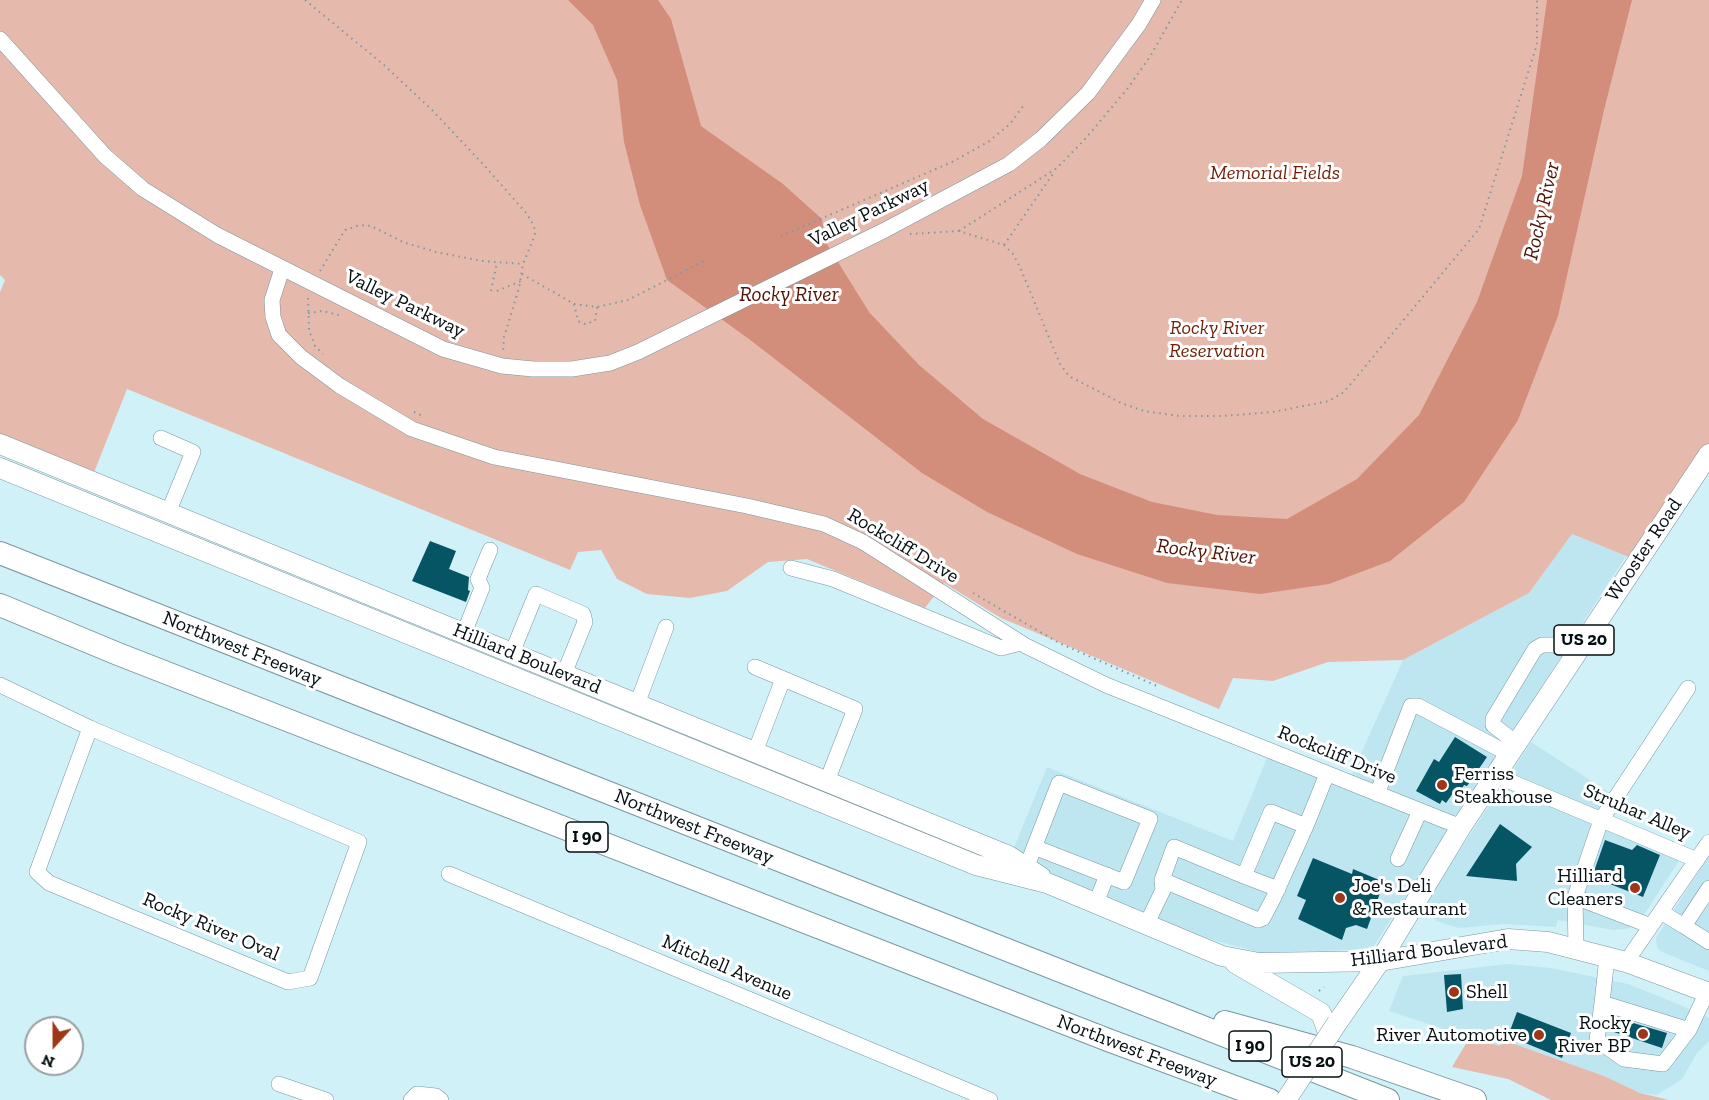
<!DOCTYPE html>
<style>
body{margin:0}
#map{position:relative;width:1709px;height:1100px;overflow:hidden;background:#d1f1f9;font-family:"Zilla Slab",serif}
canvas{display:block}
.north{position:absolute;left:24px;top:1016px;width:60px;height:60px;box-sizing:border-box;background:#fff;border:2px solid #9b9fa0;border-radius:50%;rotate:201deg;font-size:16px;font-weight:700;line-height:24px;text-align:center;color:#050f12}
.north::after{content:'';display:block;margin:auto;width:21px;height:27px;background:#9e3618;clip-path:polygon(50% 0,100% 100%,50% 72%,0 100%)}
</style>
<div id="map">
<canvas width="1709" height="1100"></canvas>
<div class="north">N</div>
</div>
<script>
const c = document.querySelector('canvas').getContext('2d');
c.lineJoin = 'round';
function fillPath(path, color) { c.fillStyle = color; c.fill(path, 'evenodd'); }
const poly = rows => new Path2D(rows.map(r => 'M' + r).join(''));
function strokePath(path, color, width, dash) { c.strokeStyle = color; c.lineWidth = width; c.lineCap = dash ? 'butt' : 'round'; c.setLineDash(dash || []); c.stroke(path); }
function write(font, color, halo, rows, align = 'center') {
  c.font = font + ' "Zilla Slab",serif'; c.lineWidth = 6; c.setLineDash([]); c.textBaseline = 'middle'; c.strokeStyle = halo; c.fillStyle = color; for (const [text, x, y, turn = 0] of rows) {
    c.save(); c.translate(x, y); c.rotate((+turn || 0) * Math.PI / 180); c.textAlign = isNaN(turn) ? turn : align; if (halo) c.strokeText(text, 0, 0); c.fillText(text, 0, 0); c.restore();
  }
}
fillPath(poly([
 [1572,534,1626,556,1372,949,1262,953,1201,937,1047,877,1013,850,1047,767,1233,841,1267,758,1346,787,1403,660,1529,593],
 [1531,742,1610,793,1592,820,1680,859,1642,918,1628,929,1613,930,1558,920,1556,927,1504,924,1459,928,1436,921,1428,910,1429,897,1434,889],
 [1709,855,1709,971,1662,952,1657,948,1656,938],
 [1508,964,1551,968,1628,984,1678,1004,1709,1018,1709,1041,1697,1053,1682,1079,1657,1095,1640,1093,1604,1076,1506,1041,1499,1047,1389,1011,1403,976]
]), '#bee6f1');
fillPath(poly([
 [0,0,1709,0,1709,449,1636,560,1572,534,1529,593,1403,660,1328,662,1273,681,1233,678,1219,709,1001,618,944,583,925,608,807,559,768,562,727,591,690,598,647,594,617,579,601,550,578,552,570,570,127,389,93,475,0,438,0,292,5,280,0,275],
 [1470,1037,1499,1046,1506,1041,1604,1076,1640,1093,1669,1100,1551,1100,1508,1079,1452,1067]
]), '#e6b9ad');
fillPath(poly([
 [568,0,658,0,671,19,701,126,783,184,822,219,825,241,869,312,919,365,983,419,1080,474,1152,502,1217,515,1287,519,1357,479,1419,415,1477,302,1522,176,1547,0,1632,0,1604,110,1558,316,1518,420,1464,502,1390,561,1329,584,1260,594,1167,583,1077,554,987,512,922,473,749,339,667,280,640,205,624,142,617,80,593,25]
]), '#d38e7b');
fillPath(poly([
 [430,541,456,551,449,569,469,577,468,590,470,591,466,602,412,581],
 [1455,737,1487,757,1467,786,1464,785,1460,792,1456,789,1446,803,1442,800,1440,804,1416,791,1434,759,1439,762],
 [1500,824,1532,847,1516,864,1517,881,1466,876],
 [1605,840,1632,850,1637,845,1660,855,1643,897,1592,877],
 [1313,858,1352,874,1353,869,1384,882,1367,929,1356,925,1346,928,1342,940,1298,919,1306,900,1297,896],
 [1461,974,1463,1009,1447,1012,1444,975],
 [1517,1012,1571,1033,1562,1058,1508,1036],
 [1613,1017,1667,1033,1662,1048,1608,1030]
]), '#055564');
const minor = poly([
 [0,39,105,156,143,189,217,235,443,349,502,366,533,369,572,369,610,363,638,352,885,230,1009,164,1041,139,1088,93,1139,24,1153,0],
 [282,269,272,300,273,317,279,335,301,357,340,386,412,429,494,457,747,506,824,524,863,542,1026,646,1106,685,1461,827],
 [161,438,193,452,168,513],
 [791,568,833,579,1001,648,1021,643],
 [464,633,482,588,478,579,490,550],
 [512,653,536,594,583,614,585,622,564,674],
 [755,667,855,709,827,781],
 [0,685,90,728],
 [637,704,666,627],
 [90,728,359,842,310,978,288,982,49,883,37,872,90,728],
 [1516,743,1493,725,1493,719,1535,649,1542,645,1554,645,1575,653],
 [755,752,783,679],
 [1495,775,1697,860],
 [1377,794,1411,706,1418,706,1509,754],
 [1306,826,1327,774],
 [1398,859,1420,811],
 [1027,866,1059,783,1150,819,1124,882,1034,847],
 [449,874,990,1100],
 [1244,876,1278,889],
 [1575,897,1651,926],
 [1096,903,1107,875],
 [1661,912,1684,926,1709,888],
 [1147,923,1163,890,1162,880,1174,847,1244,876,1271,812,1306,826,1274,897,1263,918,1258,920,1162,880],
 [1684,926,1709,942],
 [1576,949,1575,897,1601,820,1688,688],
 [1607,957,1602,1003,1689,1030,1707,992],
 [1626,962,1709,842],
 [1602,1003,1597,1040,1624,1059,1663,1064,1689,1030],
 [279,1084,326,1100],
 [411,1100,417,1094,436,1096,441,1100]
]);
const major = poly([
 [0,444,1009,856,1041,877],
 [0,468,976,865,1047,883,1222,956,1259,963,1380,961,1508,939,1548,942,1626,962,1709,993],
 [1235,963,1321,1013,1329,1035],
 [1337,1023,1380,961,1461,827,1709,454]
]);
const highway = poly([
 [0,553,1388,1100],
 [0,605,118,654,1108,1040,1270,1100],
 [1225,1022,1352,1057,1475,1100]
]);
strokePath(minor, '#79979e', 16);
strokePath(major, '#79979e', 21);
strokePath(highway, '#79979e', 24);
strokePath(poly([
 [305,0,384,65,432,110,482,163,527,214,534,226,535,235,523,264,519,288,504,337,503,352],
 [959,231,1057,168,1086,138,1128,88,1151,55,1182,0],
 [910,234,959,231,1004,245,1013,254,1020,267,1060,364,1069,376,1121,403,1144,411,1180,416,1223,416,1273,412,1329,401,1344,392,1479,229,1537,44,1537,0],
 [781,236,952,162,988,142,1010,124,1024,105],
 [1004,245,1055,171],
 [320,271,345,230,360,225,371,226,403,242,436,252,482,261,523,264],
 [522,274,574,304,597,307,628,300,704,261],
 [491,291,497,262],
 [497,291,521,281],
 [308,298,309,330,315,346,323,354],
 [574,304,578,321,585,324,595,321,597,307],
 [308,313,322,311,343,316],
 [414,412,425,417],
 [973,593,1059,643,1157,686],
 [1319,991,1324,987]
]), '#81989e', 2, [1.5, 4.5]);
strokePath(minor, '#fff', 15);
strokePath(major, '#fff', 20);
strokePath(highway, '#fff', 22);
const majorBridge = poly([
 [1286,1100,1337,1023]
]);
strokePath(majorBridge, '#79979e', 21, []);
strokePath(majorBridge, '#fff', 20);
for (const [x, y, r, color] of [
 [1442,785,6,"#9e3618"],
 [1635,888,6,"#9e3618"],
 [1340,898,6,"#9e3618"],
 [1454,992,6,"#9e3618"],
 [1643,1034,6,"#9e3618"],
 [1539,1035,6,"#9e3618"]
]) { const dot = new Path2D(); dot.arc(x, y, r, 0, 2 * Math.PI); c.fillStyle = color; c.fill(dot); strokePath(dot, '#fff', 2); }
for (const [x, y, w] of [
 [1584,640,60],
 [587,837,42],
 [1250,1046,42],
 [1312,1062,60]
]) { const box = new Path2D(); box.roundRect(x - w / 2, y - 15, w, 30, 4.5); c.fillStyle = '#fff'; c.fill(box); strokePath(box, '#050f12', 1.5); }
write('bold 18px', '#050f12', null, [
 ["US 20",1584,640],
 ["I 90",587,837],
 ["I 90",1250,1046],
 ["US 20",1312,1062]
]);
write('italic 20px', '#711f06', '#fff', [
 ["Memorial Fields",1275,173],
 ["Rocky River",1217,328],
 ["Reservation",1217,351]
]);
write('20px', '#050f12', '#fff', [
 ["Valley Parkway",869,213,-26],
 ["Valley Parkway",405,304,26],
 ["Rockcliff Drive",903,546,31],
 ["Wooster Road",1644,550,-56],
 ["Northwest Freeway",242,649,22],
 ["Hilliard Boulevard",527,659,22],
 ["Rockcliff Drive",1337,755,22],
 ["Struhar Alley",1637,812,23],
 ["Northwest Freeway",694,827,22],
 ["Rocky River Oval",211,927,23],
 ["Hilliard Boulevard",1429,951,-7],
 ["Mitchell Avenue",727,968,23],
 ["Northwest Freeway",1137,1051,21]
]);
write('20px', '#050f12', '#fff', [
 ["Ferriss",1454,774],
 ["Steakhouse",1454,797],
 ["Hilliard",1623,876,"right"],
 ["Cleaners",1623,899,"right"],
 ["Joe's Deli",1352,886],
 ["& Restaurant",1352,909],
 ["Shell",1466,992],
 ["Rocky",1631,1023,"right"],
 ["River BP",1631,1046,"right"],
 ["River Automotive",1527,1035,"right"]
], 'left');
write('italic 21px', '#511303', '#fff', [
 ["Rocky River",1542,211,-77],
 ["Rocky River",789,295],
 ["Rocky River",1206,552,7]
]);
</script>
